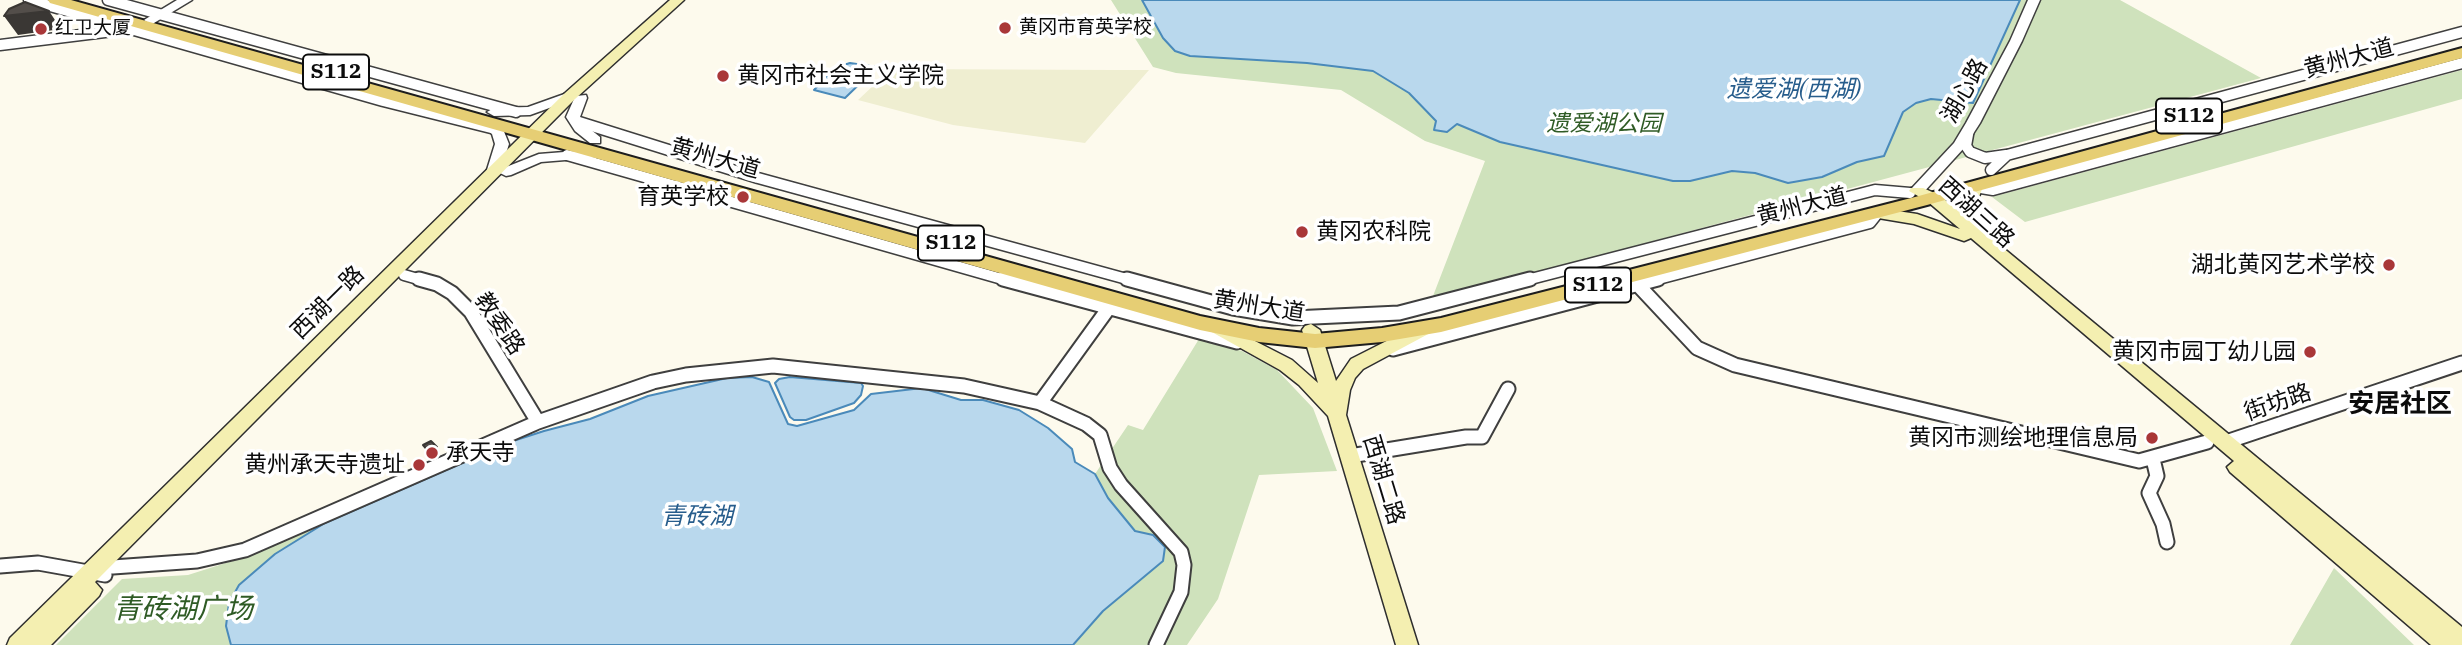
<!DOCTYPE html>
<meta charset="utf-8">
<style>
body{margin:0}
canvas{display:block;background:#fdfaed}
</style>
<canvas width="2462" height="645"></canvas>
<script>
const c = document.querySelector('canvas').getContext('2d');
c.lineJoin = 'round';
function fillPath(path, color) { c.fillStyle = color; c.fill(path, 'evenodd'); }
const poly = rows => new Path2D(rows.map(r => 'M' + r).join(''));
function strokePath(path, color, width, dash) { c.strokeStyle = color; c.lineWidth = width; c.lineCap = dash ? 'butt' : 'round'; c.setLineDash(dash || []); c.stroke(path); }
function write(font, color, halo, rows, align = 'center') {
  c.font = font + ' "IBM Plex Serif","Noto Sans SC",serif'; c.lineWidth = 7; c.setLineDash([]); c.textBaseline = 'middle'; c.strokeStyle = halo; c.fillStyle = color; for (const [text, x, y, turn = 0] of rows) {
    c.save(); c.translate(x, y); c.rotate((+turn || 0) * Math.PI / 180); c.textAlign = isNaN(turn) ? turn : align; if (halo) c.strokeText(text, 0, 0); c.fillText(text, 0, 0); c.restore();
  }
}
fillPath(poly([
 [891,69,1118,70,1149,70,1085,143,953,125,858,100]
]), '#efeed1');
fillPath(poly([
 [1111,0,2120,0,2261,78,1452,295,1433,296,1485,161,1425,141,1341,90,1176,73,1153,67],
 [2462,70,2462,99,2025,222,1992,197],
 [1199,339,1242,351,1277,370,1313,408,1337,471,1259,475,1218,599,1187,645,1073,645,1103,611,1163,561,1153,535,1135,531,1108,498,1095,474,1128,425,1143,430],
 [325,523,275,554,226,626,231,645,56,645,122,579,188,575,251,555],
 [2334,568,2414,645,2290,645]
]), '#cfe2bc');
const water = poly([
 [1142,0,2020,0,1973,103,1931,99,1916,103,1903,112,1884,156,1857,162,1822,177,1788,183,1755,173,1732,171,1690,181,1673,181,1500,142,1457,124,1447,132,1434,130,1436,121,1409,93,1373,71,1307,63,1190,56,1175,51,1163,38,1142,0],
 [850,63,877,67,845,98,814,90,834,68,850,63],
 [752,377,769,382,788,424,797,426,854,410,871,394,922,388,961,400,983,400,1019,410,1048,428,1072,449,1075,462,1095,474,1108,498,1135,531,1153,535,1165,547,1163,561,1103,611,1073,645,231,645,226,626,229,603,239,585,275,554,325,523,510,442,544,431,590,419,648,396,727,378,752,377],
 [790,377,861,383,863,386,861,395,854,403,806,420,794,420,790,417,775,383,779,379,790,377]
]);
fillPath(water, '#b9d8ed');
strokePath(water, '#4a8aba', 2);
const minorFar1 = poly([
 [29,0,383,101,495,129],
 [108,0,516,112],
 [0,45,121,30],
 [576,121,758,178,1134,281],
 [1969,129,1966,146,1970,152,1985,158,2006,155],
 [567,155,1009,281],
 [1991,170,2007,155,2462,32],
 [1975,187,1993,190,2462,63],
 [404,275,425,281],
 [1523,281,1875,190,1910,193],
 [1651,281,1870,223,1878,213]
]);
const minor = poly([
 [419,279,437,284,452,293,471,312,538,422],
 [1003,279,1237,342],
 [1127,279,1233,308,1293,318,1399,313,1530,279],
 [1638,285,1697,348,1735,365,2139,461,2207,442],
 [1393,349,1658,279],
 [1040,403,1086,424,1100,435,1110,468,1121,485,1181,552,1184,565,1181,592,1156,645],
 [2226,442,2462,363],
 [1350,456,1466,437,1482,437,1508,389],
 [2153,459,2157,476,2149,493,2163,524,2167,542],
 [0,566,38,563,105,575],
 [113,567,197,561,245,550,538,422,653,382,686,375,773,366,964,386,1040,403,1108,309]
]);
const tertiary = poly([
 [177,0,192,0,154,23,150,24,144,20,177,0],
 [2028,0,2040,0,2022,41,1980,123,1964,148,1922,194,1912,194,1910,191,1912,188,1954,143,1966,123,2010,41,2028,0],
 [570,92,576,96,586,95,587,98,580,117,585,125,600,137,600,143,590,143,575,131,566,117,574,99,530,115,494,116,487,112,494,108,528,107,570,92],
 [484,116,503,129,509,144,501,169,539,154,602,149,609,153,602,157,541,162,511,175,506,176,500,173,493,177,488,176,486,173,495,144,492,134,477,120,484,116]
]);
const secondary = poly([
 [670,0,684,0,575,99,95,582,102,590,99,596,51,645,7,645,10,638,565,93,670,0],
 [1975,182,1983,187,1975,206,1975,219,1979,228,2462,627,2462,645,2431,645,2230,472,2227,467,2234,461,1971,238,1964,241,1914,224,1872,217,1870,213,1878,208,1917,214,1960,229,1927,201,1909,191,1911,188,1923,188,1939,195,1959,211,1967,187,1975,182],
 [1216,321,1292,360,1318,383,1302,330,1305,326,1311,324,1320,330,1336,381,1351,359,1420,324,1432,324,1435,328,1432,332,1363,369,1355,378,1350,390,1346,415,1418,645,1396,645,1328,416,1299,385,1280,370,1210,331,1207,327,1210,323,1216,321]
]);
const primary = poly([
 [48,0,71,0,1200,316,1259,328,1315,334,1382,328,1441,318,1915,197,2462,48,2462,58,1927,205,1441,332,1382,342,1315,348,1259,342,1200,330,50,3,48,0]
]);
strokePath(minorFar1, '#3f3f3f', 13);
strokePath(minor, '#3f3f3f', 17);
strokePath(tertiary, '#3f3f3f', 3);
strokePath(secondary, '#2e2e2e', 3);
strokePath(primary, '#1d1d1d', 4);
strokePath(minorFar1, '#fff', 10);
strokePath(minor, '#fff', 13);
fillPath(tertiary, '#fff');
fillPath(secondary, '#f4efb1');
fillPath(primary, '#e6ce74');
fillPath(poly([
 [49,11,61,29,18,35,4,16],
 [437,447,440,452,432,457,429,452]
]), '#3a3734');
const building = poly([
 [25,2,49,11,4,16,9,9,25,2],
 [431,441,437,447,429,452,423,445,431,441]
]);
fillPath(building, '#534e4a');
strokePath(building, '#3a3734', 2);
for (const [x, y, r, color] of [
 [1005,28,7,"#a93739"],
 [41,29,7,"#a93739"],
 [723,76,7,"#a93739"],
 [743,197,7,"#a93739"],
 [1302,232,7,"#a93739"],
 [2389,265,7,"#a93739"],
 [2310,352,7,"#a93739"],
 [2152,438,7,"#a93739"],
 [432,453,7,"#a93739"],
 [419,465,7,"#a93739"]
]) { const dot = new Path2D(); dot.arc(x, y, r, 0, 2 * Math.PI); c.fillStyle = color; c.fill(dot); strokePath(dot, '#fff', 2.5); }
write('19px', '#0c0c0c', '#fff', [
 ["黄冈市育英学校",1019,28],
 ["红卫大厦",55,29]
], 'left');
for (const [x, y, w] of [
 [336,72,66],
 [2189,116,66],
 [951,243,66],
 [1598,285,66]
]) { const box = new Path2D(); box.roundRect(x - w / 2, y - 17.5, w, 35, 5); c.fillStyle = '#fff'; c.fill(box); strokePath(box, '#0c0c0c', 2); }
write('bold 21px', '#0c0c0c', null, [
 ["S112",336,72],
 ["S112",2189,116],
 ["S112",951,243],
 ["S112",1598,285]
]);
write('23px', '#0c0c0c', '#fff', [
 ["黄州大道",2349,59,-15],
 ["湖心路",1965,91,-61],
 ["黄州大道",715,159,16],
 ["黄州大道",1802,207,-14],
 ["西湖三路",1976,213,42],
 ["西湖一路",328,303,-45],
 ["黄州大道",1259,307,9],
 ["教委路",499,324,56],
 ["街坊路",2278,403,-19],
 ["西湖二路",1383,480,73]
]);
write('23px', '#0c0c0c', '#fff', [
 ["黄冈市社会主义学院",737,76,"left"],
 ["育英学校",729,197],
 ["黄冈农科院",1316,232,"left"],
 ["湖北黄冈艺术学校",2375,265],
 ["黄冈市园丁幼儿园",2296,352],
 ["黄冈市测绘地理信息局",2138,438],
 ["承天寺",446,453,"left"],
 ["黄州承天寺遗址",405,465]
], 'right');
write('italic 23px', '#2f5b25', '#fff', [
 ["遗爱湖公园",1604,124]
]);
write('italic 24px', '#275d8c', '#fff', [
 ["遗爱湖(西湖)",1794,90],
 ["青砖湖",697,517]
]);
write('bold 26px', '#0c0c0c', '#fff', [
 ["安居社区",2400,404]
]);
write('italic 28px', '#2f5b25', '#fff', [
 ["青砖湖广场",183,610]
]);
</script>
